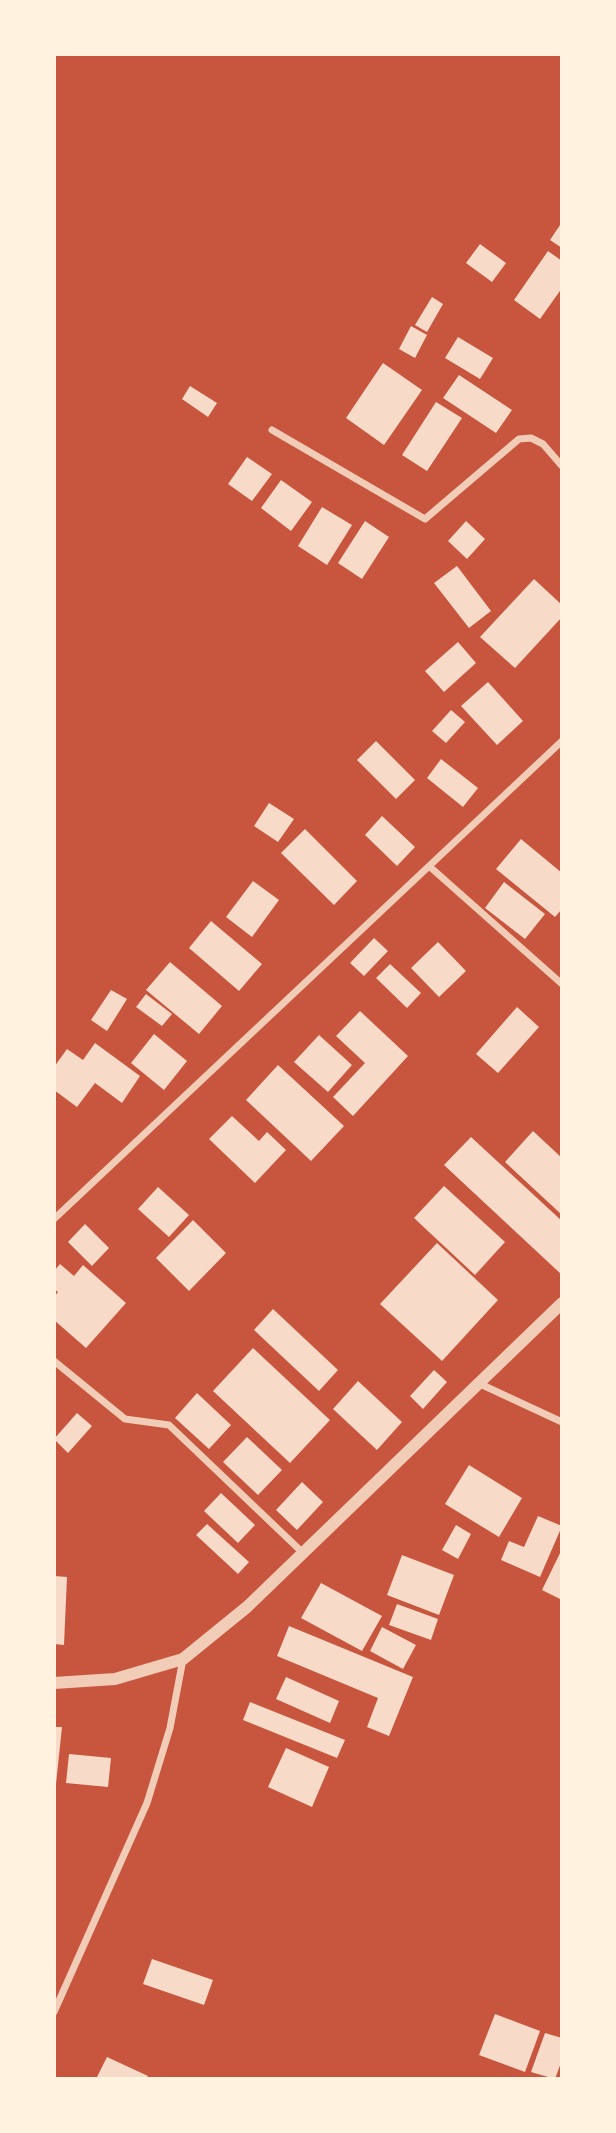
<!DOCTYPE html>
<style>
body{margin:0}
#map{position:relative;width:616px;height:2133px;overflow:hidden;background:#c8553d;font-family:"Noto Serif",serif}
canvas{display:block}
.frame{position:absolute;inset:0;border:56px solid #fff3e0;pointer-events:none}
</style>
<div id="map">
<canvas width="616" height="2133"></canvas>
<div class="frame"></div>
</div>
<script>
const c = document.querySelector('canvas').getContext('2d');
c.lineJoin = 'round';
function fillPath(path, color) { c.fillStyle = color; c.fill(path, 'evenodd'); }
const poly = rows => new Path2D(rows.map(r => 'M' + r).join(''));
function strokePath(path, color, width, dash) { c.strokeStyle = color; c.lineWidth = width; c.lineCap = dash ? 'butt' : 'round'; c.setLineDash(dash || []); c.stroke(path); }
fillPath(poly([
 [562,222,562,248,550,240],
 [480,244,506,263,492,282,466,263],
 [548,251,562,261,562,288,540,319,514,300],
 [432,297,443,304,427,332,415,325],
 [411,326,427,335,415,358,399,349],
 [458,337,493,358,480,379,445,358],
 [383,363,422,390,384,445,346,418],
 [459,375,512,410,496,433,443,398],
 [190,386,217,403,208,417,182,399],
 [436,402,462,418,427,471,402,455],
 [247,457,272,474,252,501,228,484],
 [281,480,312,502,291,531,261,508],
 [322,507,352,525,327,565,298,546],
 [365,521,389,537,362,579,338,563],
 [466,521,485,539,467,559,448,541],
 [457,566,491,611,469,628,434,583],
 [534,579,562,605,562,617,515,668,480,637],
 [458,642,476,663,444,692,425,671],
 [488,682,523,721,497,745,461,706],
 [451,710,465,722,446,743,432,731],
 [376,741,415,780,396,799,357,760],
 [441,759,478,788,463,807,427,778],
 [269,803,294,819,278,842,254,826],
 [382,816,415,847,397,866,365,835],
 [305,829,357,881,334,905,281,853],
 [521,839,562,873,562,909,555,917,496,869],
 [253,881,279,900,252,937,226,917],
 [504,882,545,914,525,939,485,908],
 [211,921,262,964,239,991,189,948],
 [374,938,388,951,364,976,350,963],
 [438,942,466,971,439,997,411,968],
 [170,962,222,1006,199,1034,146,990],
 [390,964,421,993,407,1008,376,978],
 [111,990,127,999,107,1031,91,1020],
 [146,994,172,1014,162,1026,136,1007],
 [517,1007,539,1027,498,1073,476,1054],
 [360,1011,408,1056,353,1116,333,1097,365,1063,336,1036],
 [154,1034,187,1061,164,1090,131,1063],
 [319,1035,352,1065,328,1092,294,1062],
 [95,1043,140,1076,122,1103,95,1083,77,1107,54,1090,54,1067,67,1049,83,1060],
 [278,1065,344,1126,311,1161,246,1100],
 [232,1116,259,1141,267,1132,286,1150,255,1183,209,1139],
 [533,1131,562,1158,562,1215,505,1162],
 [471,1137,562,1221,562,1275,444,1165],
 [444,1186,505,1242,475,1275,414,1218],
 [158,1187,189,1215,169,1237,138,1209],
 [193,1220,226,1253,189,1291,156,1258],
 [85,1224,109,1248,92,1266,68,1242],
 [437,1243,498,1300,442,1361,380,1304],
 [60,1264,74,1276,83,1265,126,1303,86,1348,54,1320,54,1297,58,1292,54,1289,54,1271],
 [273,1309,338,1370,319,1391,254,1330],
 [253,1348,330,1420,290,1463,213,1391],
 [434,1370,447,1382,423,1409,410,1396],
 [358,1381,402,1422,377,1450,333,1409],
 [197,1393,231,1425,209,1449,175,1418],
 [77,1413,92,1426,68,1453,54,1439],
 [247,1437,282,1470,258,1495,223,1462],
 [469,1465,522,1498,499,1537,445,1504],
 [302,1482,323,1502,297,1530,276,1510],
 [221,1493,255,1525,238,1543,204,1511],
 [538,1516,562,1526,540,1577,501,1560,509,1541,524,1547],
 [207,1524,249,1562,238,1574,196,1535],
 [456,1525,471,1534,458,1559,442,1550],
 [562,1549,562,1600,542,1590],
 [402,1555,454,1575,439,1615,387,1595],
 [54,1576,67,1577,64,1645,54,1644],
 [321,1583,382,1616,362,1651,301,1618],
 [397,1604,438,1619,431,1640,389,1625],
 [289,1626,413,1677,389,1736,367,1727,378,1698,277,1656],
 [382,1627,416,1645,403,1669,370,1651],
 [286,1677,339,1701,330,1723,276,1699],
 [250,1702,345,1740,337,1758,243,1720],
 [54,1727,62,1727,56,1784,54,1784],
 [286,1748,329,1767,312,1807,268,1787],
 [69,1754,111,1758,108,1787,66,1783],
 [152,1959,213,1980,204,2005,143,1984],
 [495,2014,540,2031,525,2072,479,2055],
 [545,2033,562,2038,562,2060,555,2079,531,2072],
 [107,2057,148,2076,146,2079,96,2079]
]), '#f7dbc8');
strokePath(poly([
 [272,430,425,519,519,439,531,438,543,444,562,466],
 [429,866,562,984],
 [54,1219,562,741],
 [54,1361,125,1419,169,1425,302,1552],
 [478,1383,562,1422],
 [54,2012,147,1803,170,1728,183,1659]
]), '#f1ccb7', 7);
strokePath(poly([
 [54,1683,115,1679,183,1659,247,1607,562,1303]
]), '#f1ccb7', 12);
</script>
